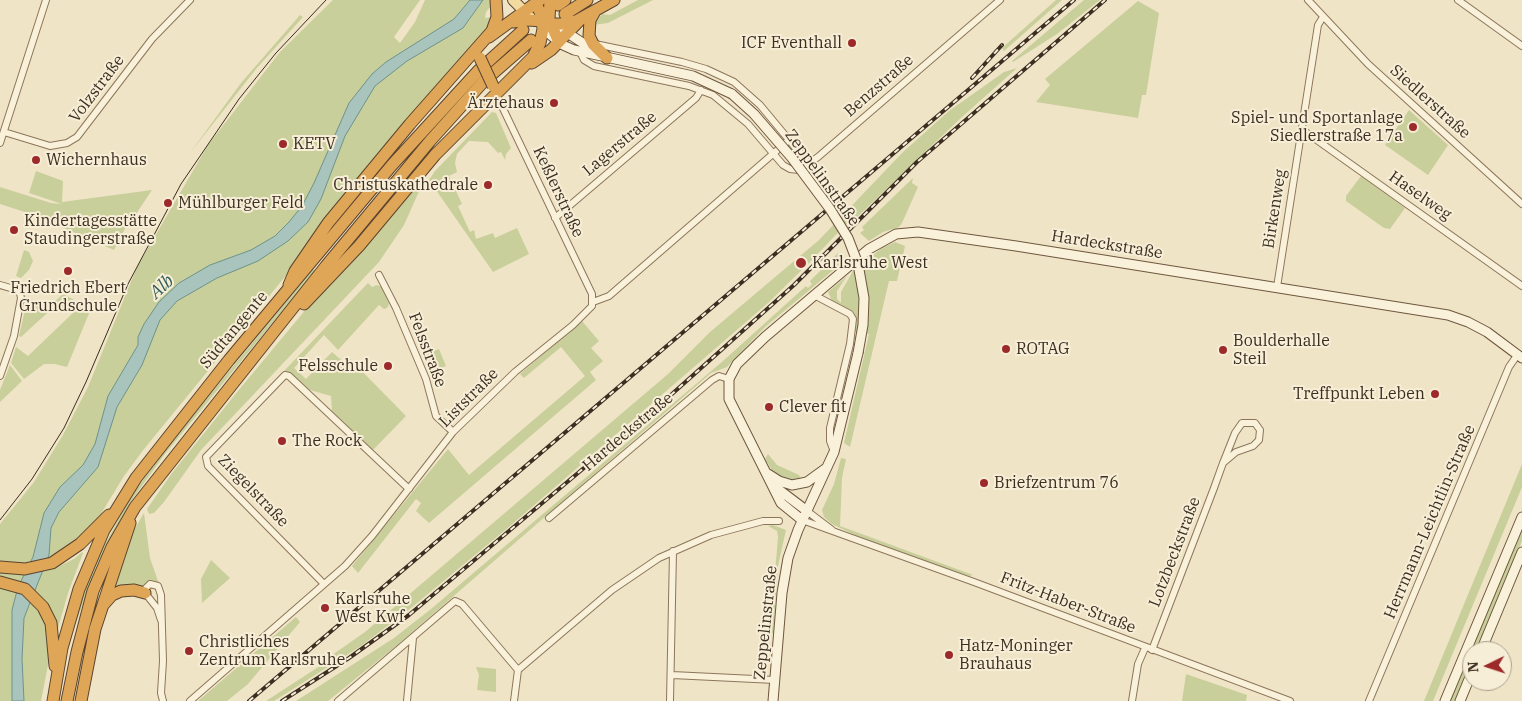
<!DOCTYPE html>
<meta charset="utf-8">
<style>
body{margin:0}
#map{position:relative;width:1522px;height:701px;overflow:hidden;background:#f0e4c7;font-family:"IBM Plex Serif",serif}
canvas{display:block}
.north{position:absolute;left:1462px;top:641px;width:50px;height:50px;box-sizing:border-box;background:#f7eed7;border:1px solid #aca18e;border-radius:50%;rotate:266deg;font-size:14px;font-weight:700;line-height:20px;text-align:center;color:#3c2e20}
.north::after{content:'';display:block;margin:auto;width:18px;height:22px;background:#9d2a2a;clip-path:polygon(50% 0,100% 100%,50% 72%,0 100%)}
</style>
<div id="map">
<canvas width="1522" height="701"></canvas>
<div class="north">N</div>
</div>
<script>
const c = document.querySelector('canvas').getContext('2d');
c.lineJoin = 'round';
function fillPath(path, color) { c.fillStyle = color; c.fill(path, 'evenodd'); }
const poly = rows => new Path2D(rows.map(r => 'M' + r).join(''));
function strokePath(path, color, width, dash) { c.strokeStyle = color; c.lineWidth = width; c.lineCap = dash ? 'butt' : 'round'; c.setLineDash(dash || []); c.stroke(path); }
function write(font, color, halo, rows, align = 'center') {
  c.font = font + ' "IBM Plex Serif",serif'; c.lineWidth = 4; c.setLineDash([]); c.textBaseline = 'middle'; c.strokeStyle = halo; c.fillStyle = color; for (const [text, x, y, turn = 0] of rows) {
    c.save(); c.translate(x, y); c.rotate((+turn || 0) * Math.PI / 180); c.textAlign = isNaN(turn) ? turn : align; if (halo) c.strokeText(text, 0, 0); c.fillText(text, 0, 0); c.restore();
  }
}
fillPath(poly([
 [333,0,420,0,394,37,400,43,415,22,425,0,496,0,486,12,485,18,492,17,491,25,144,449,124,476,93,527,58,554,53,569,74,559,82,552,83,553,68,593,57,632,50,610,43,599,40,611,46,622,50,655,41,701,0,701,0,524,34,482,63,435,88,387,137,267,208,145,280,52],
 [638,0,653,0,608,23,593,25,602,14,610,15],
 [1056,0,1062,0,1004,51,1002,48],
 [1084,0,1100,0,1057,34,1013,62,1012,61],
 [1138,1,1159,13,1146,95,1142,95,1138,118,1036,102,1050,85,1045,79],
 [300,15,303,17,256,69,190,153,241,83],
 [1017,68,962,117,854,220,850,217,846,221,847,223,812,260,768,303,510,526,411,608,361,646,274,701,266,701,320,666,325,660,365,632,668,374,710,332,819,240,903,152,949,111,1004,72],
 [1409,110,1448,145,1428,175,1385,145],
 [492,112,496,113,511,148,506,154,505,160,501,152,498,153,488,142,469,141,457,154,455,163,457,172,449,176,462,204,458,206,470,232,474,230,476,239,493,233,495,238,517,228,529,254,493,272,429,180,435,171],
 [36,171,63,181,62,202,152,190,134,217,130,219,114,250,34,215,0,204,0,187,51,203,62,204,29,193],
 [1361,176,1405,208,1390,229,1384,228,1346,201,1346,196],
 [913,178,912,183,918,187,902,223,899,227,883,232,869,241,860,233,864,230,862,227],
 [420,181,421,187,404,225,379,262,201,450,164,502,154,513,149,514,147,509,172,473,238,391,312,302],
 [895,242,905,246,897,281,889,281,850,447,844,443,869,334,855,331,857,319,854,312,832,301,828,292,847,276,837,291,837,299,841,303,841,292,853,271,882,248],
 [24,250,29,252,33,261,29,270,21,278,16,276],
 [838,253,843,262,765,327,727,367,711,373,396,646,328,701,296,701,394,638,431,609,723,361,806,286,808,288,812,284,810,281],
 [313,269,315,271,165,454,129,504,97,565,72,634,83,595,98,557,132,495,176,436],
 [368,283,372,287,377,285,382,287,389,304,387,308,384,309,379,305,338,350,324,335,294,368,306,379,332,352,346,364,350,359,406,416,373,450,332,411,331,396,310,390,289,372,283,372],
 [63,294,89,308,90,311,67,367,55,364,44,364,24,379,11,363,16,347,28,356,75,311,69,304,64,308,57,304,21,337,19,336,27,301,31,300,49,307],
 [582,321,599,341,591,348,603,361,590,372,596,380,429,523,416,511,421,503,416,499,358,573,352,566,448,449,469,475,585,376,561,347,524,378,520,374],
 [439,349,446,366,431,372,424,355],
 [10,365,22,381,0,402,0,390],
 [768,454,777,465,799,475,801,480,783,480,774,474,765,459],
 [841,458,846,459,842,478,840,526,973,575,970,576,938,566,863,539,832,524,824,517,822,510,834,484],
 [1522,464,1522,487,1433,701,1424,701],
 [144,513,150,558,159,584,150,581,147,582,142,589,110,592,131,535],
 [773,525,786,530,778,566,773,633,770,633,778,537,777,531,768,526],
 [1522,527,1522,541,1476,651,1472,651,1472,662,1456,701,1450,701],
 [211,560,230,578,202,603,201,579],
 [296,617,300,622,248,684,227,701,198,701],
 [476,667,496,669,496,692,477,690,479,675],
 [1186,674,1247,695,1246,701,1182,701]
]), '#c8cf9a');
const water = poly([
 [470,0,483,0,463,28,407,61,375,86,345,136,321,199,308,222,288,241,258,261,217,278,177,301,160,320,142,365,117,407,98,467,59,512,51,528,49,555,24,618,22,659,24,701,12,701,12,610,18,587,33,557,44,513,60,487,83,465,95,444,108,396,138,345,138,337,144,324,159,302,179,283,210,265,251,250,275,236,289,222,302,206,314,183,349,103,372,74,386,62,454,19,470,0]
]);
fillPath(water, '#a8c4bc');
strokePath(water, '#6e938a', 1);
const street = poly([
 [1308,0,1368,64,1522,204],
 [1458,0,1522,46],
 [595,44,682,62,706,69,734,82,760,105,809,164],
 [580,52,584,60,594,66,689,86,713,95,748,124,783,165,790,169,799,170,818,157,1000,0],
 [4,132,50,146,67,143,77,137,152,39,190,0],
 [1301,132,1307,133,1522,286],
 [0,143,46,0],
 [555,218,696,98,701,90],
 [379,275,396,308,426,379,436,416,453,432],
 [0,285,14,289,20,293,21,298,14,336,0,376],
 [1277,287,1318,25,1323,17],
 [814,295,850,314,853,319,850,344,830,428,830,441,834,452],
 [593,302,609,296,789,140],
 [807,511,832,530],
 [549,518,712,380,719,376,729,379],
 [802,520,974,582,1290,701],
 [324,584,208,466,206,457,285,375,289,376,409,489],
 [161,620,157,608,145,593,145,589,150,584,158,586,161,595,163,661,161,693,163,701],
 [1152,650,1214,488,1223,463,1235,433,1242,423,1255,423,1260,430,1259,440,1253,446,1236,452,1223,463],
 [518,670,612,590,659,558,711,535,763,521,779,521],
 [672,675,775,680],
 [190,701,345,566,372,536,453,432,515,372,573,325,592,306,592,294,496,94],
 [338,701,455,601,462,604,518,670],
 [407,701,413,638],
 [514,701,518,670],
 [670,701,673,551],
 [1132,701,1138,664,1145,648],
 [1369,701,1509,367,1518,354]
]);
const secondary = poly([
 [543,29,563,45,574,50,693,76,732,94],
 [563,30,598,53],
 [768,474,779,481,792,485,807,482,825,469],
 [774,486,807,511],
 [802,520,781,503,729,399,729,379,737,364,765,337,869,249,896,234,918,232,1016,246,1448,315,1468,322,1487,332,1522,358],
 [1481,651,1522,552],
 [773,701,782,593,788,558,798,530,834,452,858,353],
 [1445,701,1522,517],
 [1460,701,1472,672]
]);
const primary = poly([
 [513,0,530,17]
]);
const highway = poly([
 [550,0,549,20,559,42],
 [558,5,565,0],
 [595,11,590,20,589,36,593,44,607,58],
 [565,14,587,0],
 [513,22,529,20,542,21],
 [550,24,561,24,576,21,614,0],
 [489,37,540,0],
 [532,63,551,50,582,18],
 [289,285,295,271,328,223,410,124,492,31,497,17,496,0],
 [304,304,359,246,435,155,533,57,540,43,543,29,541,14,536,4],
 [0,567,25,569,52,563,80,544,109,515],
 [0,582,25,589,43,607,51,623,55,666],
 [104,604,112,595,121,591,134,590,145,593],
 [53,701,62,648,79,589,104,530,136,478,229,360,392,165,479,70,523,30],
 [67,701,77,652,93,591,112,547,135,507,326,266,430,141,484,81,531,40],
 [81,701,95,629,130,523]
]);
strokePath(street, '#8c765b', 8);
strokePath(secondary, '#6e573e', 11);
strokePath(primary, '#5a4430', 12);
strokePath(highway, '#5a4430', 13);
strokePath(street, '#faf1db', 6);
strokePath(secondary, '#faf1db', 9);
strokePath(primary, '#f3da9f', 10);
strokePath(highway, '#e0a657', 11);
strokePath(poly([
 [0,520,32,479,64,428,86,382,128,284,181,184,239,99,276,53,326,0]
]), '#3c2e20', 1);
const rail = poly([
 [972,78,1002,45],
 [249,701,1074,0],
 [282,701,349,658,409,615,672,394,794,285,917,162,1105,0]
]);
strokePath(rail, '#3c2e20', 4);
strokePath(rail, '#f7eed7', 2, [5.5]);
const secondaryBridge = poly([
 [732,94,754,114,792,158,830,209,848,238,858,264,864,298,863,325,858,353]
]);
const highwayBridge = poly([
 [480,58,493,86]
]);
strokePath(secondaryBridge, '#6e573e', 11, []);
strokePath(highwayBridge, '#5a4430', 13, []);
strokePath(secondaryBridge, '#faf1db', 9);
strokePath(highwayBridge, '#e0a657', 11);
for (const [x, y, r, color] of [
 [852,43,5,"#9d2a2a"],
 [554,103,5,"#9d2a2a"],
 [1413,127,5,"#9d2a2a"],
 [283,144,5,"#9d2a2a"],
 [36,160,5,"#9d2a2a"],
 [488,185,5,"#9d2a2a"],
 [168,203,5,"#9d2a2a"],
 [14,230,5,"#9d2a2a"],
 [801,263,6,"#9d2a2a"],
 [68,271,5,"#9d2a2a"],
 [1006,349,5,"#9d2a2a"],
 [1223,350,5,"#9d2a2a"],
 [388,366,5,"#9d2a2a"],
 [1435,394,5,"#9d2a2a"],
 [769,407,5,"#9d2a2a"],
 [282,441,5,"#9d2a2a"],
 [984,483,5,"#9d2a2a"],
 [325,608,5,"#9d2a2a"],
 [189,651,5,"#9d2a2a"],
 [949,655,5,"#9d2a2a"]
]) { const dot = new Path2D(); dot.arc(x, y, r, 0, 2 * Math.PI); c.fillStyle = color; c.fill(dot); strokePath(dot, '#f7eed7', 2); }
write('16px', '#3c2e20', '#f7eed7', [
 ["ICF Eventhall",842,43,"right"],
 ["Ärztehaus",544,103,"right"],
 ["Spiel- und Sportanlage",1403,118,"right"],
 ["Siedlerstraße 17a",1403,136,"right"],
 ["KETV",293,144],
 ["Wichernhaus",46,160],
 ["Christuskathedrale",478,185,"right"],
 ["Mühlburger Feld",178,203],
 ["Kindertagesstätte",24,221],
 ["Staudingerstraße",24,239],
 ["Karlsruhe West",812,263],
 ["Friedrich Ebert",68,288,"center"],
 ["Grundschule",68,306,"center"],
 ["Boulderhalle",1233,341],
 ["Steil",1233,359],
 ["ROTAG",1016,349],
 ["Felsschule",378,366,"right"],
 ["Treffpunkt Leben",1425,394,"right"],
 ["Clever fit",779,407],
 ["The Rock",292,441],
 ["Briefzentrum 76",994,483],
 ["Karlsruhe",335,599],
 ["West Kwf",335,617],
 ["Christliches",199,642],
 ["Zentrum Karlsruhe",199,660],
 ["Hatz-Moninger",959,646],
 ["Brauhaus",959,664]
], 'left');
write('16px', '#3c2e20', '#f7eed7', [
 ["Benzstraße",879,86,-41],
 ["Volzstraße",97,89,-53],
 ["Siedlerstraße",1430,102,42],
 ["Lagerstraße",620,144,-40],
 ["Zeppelinstraße",822,178,54],
 ["Keßlerstraße",558,192,65],
 ["Haselweg",1420,196,35],
 ["Birkenweg",1275,209,-81],
 ["Hardeckstraße",1107,245,9],
 ["Südtangente",234,330,-50],
 ["Felsstraße",427,350,69],
 ["Liststraße",469,398,-45],
 ["Hardeckstraße",628,432,-40],
 ["Ziegelstraße",253,491,46],
 ["Herrmann-Leichtlin-Straße",1430,522,-67],
 ["Lotzbeckstraße",1175,552,-69],
 ["Fritz-Haber-Straße",1068,603,21],
 ["Zeppelinstraße",766,623,-84]
]);
write('italic 18px', '#2f5c5a', '#f7eed7', [
 ["Alb",162,287,-43]
]);
</script>
